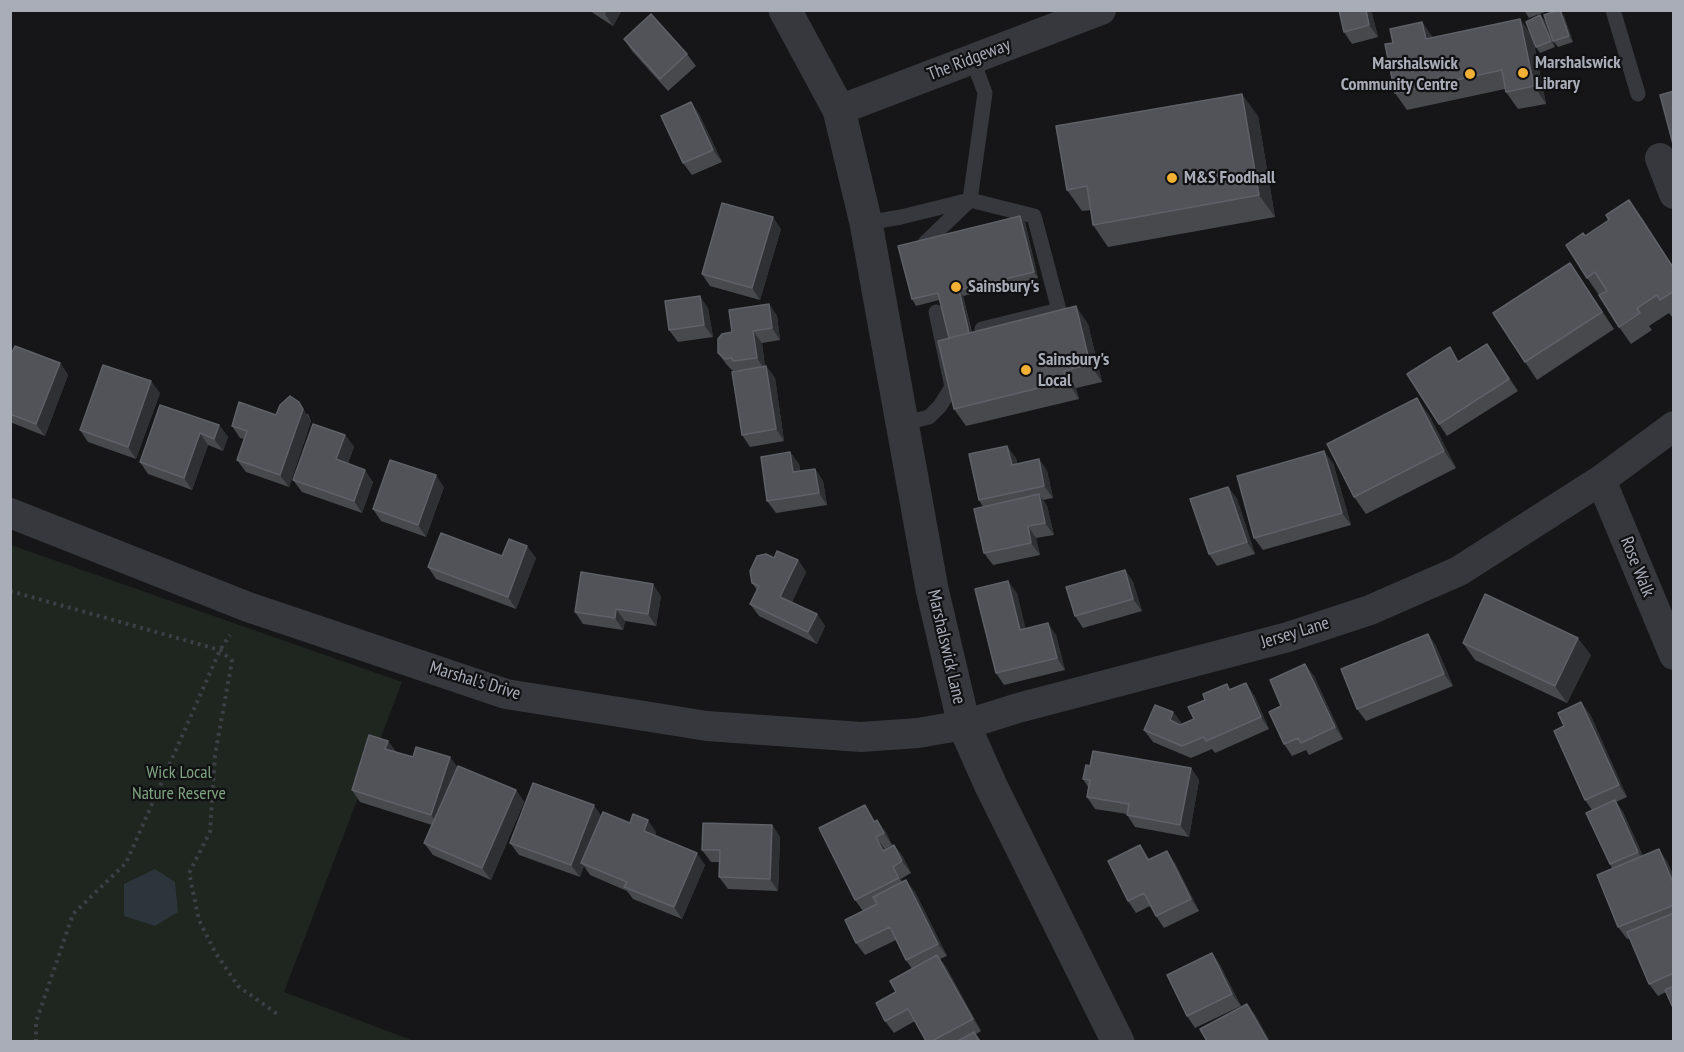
<!DOCTYPE html>
<style>
body{margin:0}
#map{position:relative;width:1684px;height:1052px;overflow:hidden;background:#161618;font-family:"PT Sans Narrow",sans-serif}
canvas{display:block}
.frame{position:absolute;inset:0;border:12px solid #a8adb8;pointer-events:none}
</style>
<div id="map">
<canvas width="1684" height="1052"></canvas>
<div class="frame"></div>
</div>
<script>
const c = document.querySelector('canvas').getContext('2d');
c.lineJoin = 'round';
function fillPath(path, color) { c.fillStyle = color; c.fill(path, 'evenodd'); }
const poly = rows => new Path2D(rows.map(r => 'M' + r).join(''));
function strokePath(path, color, width, dash) { c.strokeStyle = color; c.lineWidth = width; c.lineCap = dash ? 'butt' : 'round'; c.setLineDash(dash || []); c.stroke(path); }
function write(font, color, halo, rows, align = 'center') {
  c.font = font + ' "PT Sans Narrow",sans-serif'; c.lineWidth = 4.5; c.setLineDash([]); c.textBaseline = 'middle'; c.strokeStyle = halo; c.fillStyle = color; for (const [text, x, y, turn = 0] of rows) {
    c.save(); c.translate(x, y); c.rotate((+turn || 0) * Math.PI / 180); c.textAlign = isNaN(turn) ? turn : align; if (halo) c.strokeText(text, 0, 0); c.fillText(text, 0, 0); c.restore();
  }
}
fillPath(poly([
 [11,545,402,682,284,992,414,1041,11,1042]
]), '#1e261f');
fillPath(poly([
 [155,869,175,882,178,912,155,926,124,916,124,884]
]), '#2c353c');
strokePath(poly([
 [10,591,220,650,232,661,215,755,210,832,189,873,199,920,215,952,238,986,280,1016],
 [36,1042,36,1022,73,914,126,863,220,650,230,635]
]), '#3d3f44', 4, [3, 4.5]);
strokePath(poly([
 [1613,10,1638,94],
 [866,223,901,217,970,200,1034,216,1059,310,982,329],
 [925,243,970,200,985,93,972,58],
 [902,424,929,417,940,406,952,387,936,312]
]), '#37383d', 15);
strokePath(poly([
 [839,110,1101,10],
 [1660,158,1674,194],
 [1601,480,1674,655],
 [10,513,248,607,506,694,707,726,861,737,918,733,964,725,1018,708,1288,637,1370,610,1459,571,1601,480,1674,426]
]), '#37383d', 30);
strokePath(poly([
 [785,10,839,110,866,223,932,589,964,725,991,786,1118,1042]
]), '#37383d', 33);
fillPath(poly([
 [591,10,622,10,613,26,593,13],
 [1339,10,1371,10,1378,37,1352,44,1344,32],
 [1524,10,1550,10,1529,18],
 [1540,15,1545,21,1555,47,1540,53,1536,47,1533,39,1546,104,1518,109,1506,92,1505,89,1407,110,1395,93,1393,43,1422,22,1433,38,1520,19,1531,35],
 [1564,16,1573,42,1558,47,1553,41],
 [624,39,687,54,696,66,668,91,632,51],
 [691,102,699,114,722,162,692,175,683,163],
 [1258,116,1275,217,1108,247,1093,225,1091,210,1082,211,1067,190],
 [1020,216,1025,222,1038,278,963,296,972,332,1088,324,1102,382,1076,388,1079,399,966,426,954,409,949,338,939,300,916,306,912,299],
 [1642,218,1674,268,1674,316,1672,317,1669,313,1649,326,1652,330,1631,344,1619,327,1607,290,1599,295,1587,278,1585,236],
 [781,229,760,300,710,286,702,274],
 [1570,263,1614,329,1537,380,1525,362],
 [769,304,777,316,780,340,762,343,765,367,766,366,775,378,784,441,750,447,742,435,740,371,739,370,733,371,727,365,718,353,732,332],
 [708,308,713,337,678,342,669,330],
 [10,356,60,363,68,375,45,436,10,422],
 [1495,356,1518,391,1447,436,1439,424,1459,361],
 [160,393,136,459,88,442,80,430],
 [160,405,219,425,228,437,223,451,208,445,192,490,148,474,140,462],
 [308,414,311,421,289,487,246,472,237,460,244,439,240,438,232,426,276,415],
 [1429,415,1456,468,1366,514,1354,497],
 [345,435,354,447,348,463,373,482,362,513,302,492,293,480],
 [790,452,799,464,800,471,815,469,823,481,827,505,776,513,767,501],
 [1016,458,1017,464,1039,459,1047,471,1053,498,1043,500,1047,506,1054,535,1036,538,1040,555,993,565,984,553,983,507,979,500],
 [1333,463,1351,525,1263,550,1254,538],
 [444,487,426,537,381,521,373,509],
 [1228,487,1237,499,1255,554,1217,566,1209,554],
 [502,556,536,558,516,609,436,579,428,567],
 [774,558,798,560,806,572,792,602,817,614,825,626,817,644,759,616,750,604,757,590,752,583],
 [1125,570,1133,582,1142,611,1083,628,1075,616],
 [1017,593,1025,629,1056,635,1065,670,1004,685,996,673],
 [661,596,656,626,625,621,623,630,583,624,575,612],
 [1428,634,1436,646,1453,686,1366,721,1357,709],
 [1463,643,1591,655,1567,703,1475,660],
 [1314,676,1343,739,1309,755,1306,750,1292,756,1284,744,1281,706],
 [1227,684,1230,689,1254,695,1269,729,1215,753,1212,749,1191,758,1153,742,1144,730,1173,712,1182,724,1194,719,1205,700],
 [1590,714,1627,797,1616,802,1623,812,1643,856,1667,861,1674,877,1674,1010,1666,992,1658,996,1649,984,1630,938,1627,939,1618,927,1612,868,1610,864,1592,810,1585,800],
 [388,741,396,752,413,757,450,757,457,767,516,790,524,802,491,880,433,855,424,843,432,825,360,802,352,790],
 [1090,766,1191,768,1199,780,1189,837,1135,827,1127,815,1127,814,1095,809,1087,797,1088,787,1083,779],
 [865,805,875,821,886,832,892,845,885,849,885,850,894,845,903,857,911,873,901,879,903,882,915,892,947,956,940,959,946,967,981,1031,976,1034,981,1041,926,1041,915,1021,894,1033,885,1021,896,992,912,969,906,960,896,940,865,955,856,943,863,911,855,900],
 [601,816,630,823,656,832,655,836,705,865,682,919,633,899,627,891,590,875,584,866,580,877,519,855,510,843],
 [772,825,780,837,778,891,728,889,719,877,720,862,711,862,702,850],
 [1148,857,1149,859,1175,863,1199,911,1164,928,1156,916,1150,906,1136,913,1128,901],
 [1212,953,1220,965,1241,1006,1195,1028,1187,1016]
]), '#47494d');
fillPath(poly([
 [607,10,622,10,613,26,605,14],
 [1366,10,1371,10,1378,37,1369,25],
 [1560,10,1564,16,1573,42,1569,36],
 [1540,15,1545,21,1555,47,1551,41],
 [1520,19,1532,36,1546,104,1534,86],
 [1422,22,1434,40,1426,39],
 [1242,94,1258,116,1275,217,1259,195],
 [691,102,699,114,722,162,713,150],
 [1629,200,1642,218,1674,268,1674,269],
 [1020,216,1025,222,1038,278,1034,272],
 [773,217,781,229,760,300,752,288],
 [959,290,963,296,976,351,972,345],
 [700,296,708,308,713,337,704,325],
 [769,304,777,316,780,340,772,328],
 [1076,306,1088,324,1102,382,1090,364],
 [753,331,762,343,765,370,757,358],
 [1487,344,1495,356,1518,391,1509,379],
 [60,363,68,375,45,436,36,424],
 [766,366,775,378,784,441,776,429],
 [1064,371,1076,388,1079,399,1067,381],
 [151,381,160,393,136,459,128,447],
 [1417,398,1429,415,1456,468,1444,451],
 [299,402,311,421,289,487,280,475],
 [219,425,228,437,223,451,214,439],
 [200,433,208,445,192,490,184,478],
 [345,435,354,447,345,471,336,459],
 [1007,446,1016,458,1020,477,1012,465],
 [1324,451,1333,463,1351,525,1342,513],
 [790,452,799,464,802,484,793,472],
 [1039,459,1047,471,1053,498,1044,486],
 [815,469,823,481,827,505,819,493],
 [365,470,373,482,362,513,354,501],
 [436,475,444,487,426,537,418,525],
 [1228,487,1237,499,1255,554,1247,542],
 [1039,494,1047,506,1054,535,1045,523],
 [1028,526,1036,538,1040,555,1031,543],
 [527,546,536,558,516,609,508,597],
 [798,560,806,572,789,609,780,597],
 [1125,570,1133,582,1142,611,1133,599],
 [1008,581,1017,593,1029,642,1020,630],
 [653,584,661,596,656,626,648,614],
 [616,609,625,621,623,630,615,618],
 [817,614,825,626,817,644,808,632],
 [1048,623,1056,635,1065,670,1057,658],
 [1428,634,1436,646,1453,686,1444,674],
 [1578,638,1591,655,1567,703,1555,686],
 [1305,664,1314,676,1343,739,1335,727],
 [1246,683,1254,695,1269,729,1261,717],
 [1581,702,1590,714,1627,797,1619,785],
 [1173,712,1182,724,1178,732,1170,720],
 [388,741,396,753,385,749],
 [450,757,459,769,440,827,431,815],
 [1191,768,1199,780,1189,837,1180,825],
 [516,790,524,802,491,880,482,868],
 [1615,800,1623,812,1646,864,1638,852],
 [594,805,602,817,581,863,584,866,580,877,571,865],
 [865,805,873,817,882,834,874,822],
 [648,820,656,832,652,843,644,831],
 [877,820,886,832,892,845,884,833],
 [772,825,780,837,778,891,770,879],
 [876,837,885,849,891,863,883,851],
 [894,845,903,857,911,873,902,861],
 [1140,845,1148,857,1156,872,1148,860],
 [1659,849,1667,861,1674,877,1674,885],
 [1167,851,1175,863,1199,911,1191,899],
 [697,853,705,865,682,919,674,907],
 [893,867,901,879,907,890,899,878],
 [906,880,915,892,947,956,938,944],
 [1212,953,1220,965,1241,1006,1232,994],
 [937,955,946,967,981,1031,973,1019],
 [1247,1004,1256,1016,1270,1041,1268,1041]
]), '#2f3033');
const building = poly([
 [1339,10,1366,10,1369,25,1344,32,1339,10],
 [1558,10,1560,10,1569,36,1553,41,1544,15,1558,10],
 [651,14,687,54,660,79,624,39,651,14],
 [1540,15,1551,41,1536,47,1526,22,1540,15],
 [1520,19,1534,86,1506,92,1502,70,1395,93,1385,44,1393,43,1390,29,1422,22,1426,39,1520,19],
 [1674,91,1674,148,1660,95,1674,91],
 [1242,94,1259,195,1093,225,1087,186,1067,190,1056,126,1242,94],
 [691,102,713,150,683,163,661,116,691,102],
 [1629,200,1674,269,1674,291,1660,300,1657,295,1637,308,1640,313,1619,327,1599,295,1607,291,1595,272,1587,278,1566,245,1583,233,1585,236,1609,220,1606,215,1629,200],
 [722,203,773,217,752,288,702,274,722,203],
 [1020,216,1034,272,959,290,969,333,949,338,938,293,912,299,898,246,1020,216],
 [1570,263,1602,312,1525,362,1493,313,1570,263],
 [700,296,704,325,669,330,665,301,700,296],
 [769,304,772,328,753,331,757,358,733,361,732,358,725,359,718,353,718,339,722,334,732,332,729,310,769,304],
 [1076,306,1090,364,1064,371,1067,381,954,409,938,341,1076,306],
 [1487,344,1509,379,1439,424,1407,374,1450,347,1458,362,1487,344],
 [15,346,60,363,36,424,10,414,10,356,15,346],
 [103,365,151,381,128,447,80,430,103,365],
 [766,366,776,429,742,435,732,372,766,366],
 [290,396,299,402,303,409,280,475,237,460,247,431,232,426,239,402,276,415,280,405,290,396],
 [1417,398,1444,451,1354,497,1327,444,1417,398],
 [160,405,219,425,214,439,200,433,184,478,140,462,160,405],
 [313,424,345,435,336,459,365,470,354,501,293,480,313,424],
 [1007,446,1012,465,1039,459,1044,486,979,500,969,454,1007,446],
 [1324,451,1342,513,1254,538,1237,476,1324,451],
 [790,452,793,472,815,469,819,493,767,501,761,457,790,452],
 [390,460,436,475,418,525,373,509,390,460],
 [1228,487,1247,542,1209,554,1190,499,1228,487],
 [1039,494,1045,523,1028,526,1031,543,984,553,974,509,1039,494],
 [441,533,502,556,509,539,527,546,508,597,428,567,441,533],
 [777,551,798,560,780,597,817,614,808,632,750,604,759,586,752,583,750,571,757,556,766,554,774,558,777,551],
 [1125,570,1133,599,1075,616,1066,587,1125,570],
 [581,572,653,584,648,614,616,609,615,618,575,612,581,572],
 [1008,581,1020,630,1048,623,1057,658,996,673,975,589,1008,581],
 [1485,594,1578,638,1555,686,1463,643,1485,594],
 [1428,634,1444,674,1357,709,1341,669,1428,634],
 [1305,664,1335,727,1301,743,1298,738,1284,744,1269,712,1281,706,1270,680,1305,664],
 [1246,683,1261,717,1206,741,1204,737,1182,746,1144,730,1155,705,1173,712,1170,720,1180,725,1194,719,1188,707,1205,700,1203,694,1227,684,1229,690,1246,683],
 [1581,702,1619,785,1585,800,1554,731,1564,726,1558,713,1581,702],
 [369,735,388,741,385,749,413,757,416,747,450,757,431,815,352,790,369,735],
 [1093,751,1191,768,1180,825,1127,815,1129,804,1087,797,1090,780,1083,779,1086,765,1090,766,1093,751],
 [458,766,516,790,482,868,424,843,458,766],
 [533,783,594,805,571,865,510,843,533,783],
 [1615,800,1638,852,1610,864,1586,813,1615,800],
 [865,805,874,822,877,820,884,833,876,837,883,851,894,845,902,861,893,867,899,878,855,900,819,828,865,805],
 [603,812,630,823,633,814,648,820,644,831,697,853,674,907,624,887,627,882,581,863,603,812],
 [703,823,772,825,770,879,719,877,720,850,702,850,703,823],
 [1140,845,1148,860,1167,851,1191,899,1156,916,1144,893,1128,901,1108,861,1140,845],
 [1659,849,1674,885,1674,905,1618,927,1597,875,1659,849],
 [906,880,938,944,906,960,890,927,856,943,845,920,877,904,873,897,906,880],
 [1674,913,1674,973,1649,984,1627,932,1674,913],
 [1212,953,1232,994,1187,1016,1167,975,1212,953],
 [937,955,973,1019,932,1041,926,1041,908,1009,885,1021,876,1003,896,992,890,981,937,955],
 [1674,986,1674,1010,1665,990,1674,986],
 [1247,1004,1268,1041,1207,1041,1200,1029,1247,1004],
 [974,1032,979,1041,958,1041,974,1032]
]);
fillPath(building, '#525359');
strokePath(building, '#5f6168', 1.5);
for (const [x, y, r, color] of [
 [1523,73,6,"#f2b134"],
 [1470,74,6,"#f2b134"],
 [1172,178,6,"#f2b134"],
 [956,287,6,"#f2b134"],
 [1026,370,6,"#f2b134"]
]) { const dot = new Path2D(); dot.arc(x, y, r, 0, 2 * Math.PI); c.fillStyle = color; c.fill(dot); strokePath(dot, '#111113', 2); }
write('18px', '#a8adb8', '#111113', [
 ["The Ridgeway",969,60,-21],
 ["Rose Walk",1637,567,68],
 ["Jersey Lane",1295,633,-17],
 ["Marshalswick Lane",946,647,77],
 ["Marshal's Drive",475,681,17]
]);
write('bold 18px', '#a8adb8', '#111113', [
 ["Marshalswick",1535,63],
 ["Library",1535,84],
 ["Marshalswick",1458,64,"right"],
 ["Community Centre",1458,85,"right"],
 ["M&S Foodhall",1184,178],
 ["Sainsbury's",968,287],
 ["Sainsbury's",1038,360],
 ["Local",1038,381]
], 'left');
write('18px', '#7fa381', '#111113', [
 ["Wick Local",179,773],
 ["Nature Reserve",179,794]
]);
</script>
